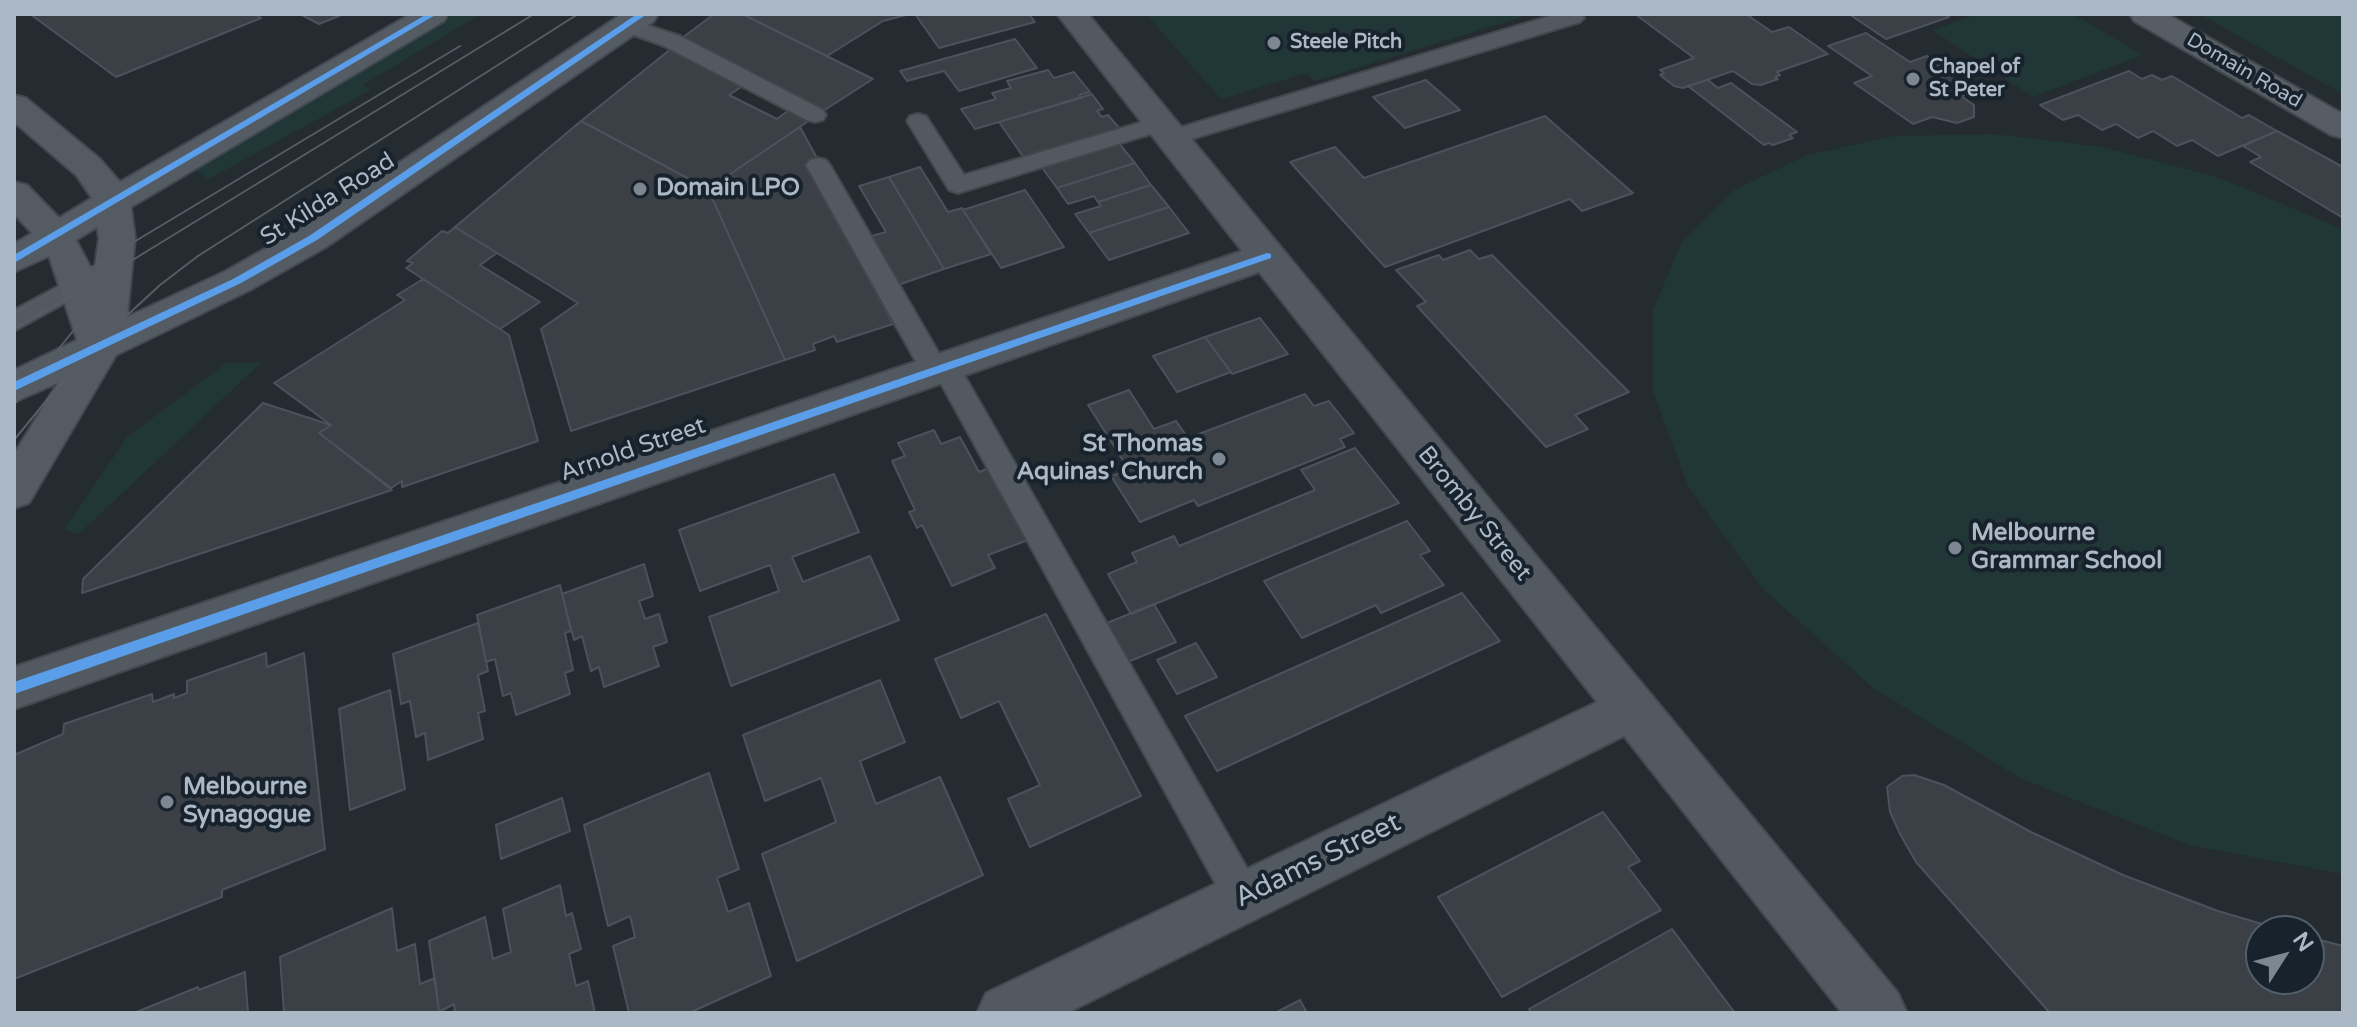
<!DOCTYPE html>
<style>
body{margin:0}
#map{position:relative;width:2357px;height:1027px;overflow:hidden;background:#242b31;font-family:"Varela Round",sans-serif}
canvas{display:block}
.frame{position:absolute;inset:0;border:16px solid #abb8c5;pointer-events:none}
.north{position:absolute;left:2245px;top:915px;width:80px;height:80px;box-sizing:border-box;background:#17222c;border:2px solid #525e69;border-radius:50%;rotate:54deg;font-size:22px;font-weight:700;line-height:32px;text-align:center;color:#abb8c5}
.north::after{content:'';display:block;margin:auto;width:28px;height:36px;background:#7c8791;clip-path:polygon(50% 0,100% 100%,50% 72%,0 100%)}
</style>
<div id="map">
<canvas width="2357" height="1027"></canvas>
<div class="frame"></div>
<div class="north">N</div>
</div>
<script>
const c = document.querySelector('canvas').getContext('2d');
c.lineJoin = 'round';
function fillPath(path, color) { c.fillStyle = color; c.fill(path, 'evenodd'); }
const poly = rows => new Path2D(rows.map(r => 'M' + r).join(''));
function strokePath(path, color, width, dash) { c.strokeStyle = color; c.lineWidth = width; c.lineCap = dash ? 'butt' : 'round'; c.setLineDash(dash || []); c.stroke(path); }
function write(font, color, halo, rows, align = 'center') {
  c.font = font + ' "Varela Round",sans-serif'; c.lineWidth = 8; c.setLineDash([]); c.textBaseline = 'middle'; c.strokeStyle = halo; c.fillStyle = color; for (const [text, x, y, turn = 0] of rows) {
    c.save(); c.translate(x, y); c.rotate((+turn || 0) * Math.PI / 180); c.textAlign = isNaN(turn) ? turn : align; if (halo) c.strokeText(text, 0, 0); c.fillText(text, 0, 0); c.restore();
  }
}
fillPath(poly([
 [455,14,481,14,363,85,371,90,207,180,196,169],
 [1146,14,1532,14,1315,81,1307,73,1221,99],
 [1978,14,2073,14,2143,55,2033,97,1932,30],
 [2199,14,2343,14,2343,94],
 [1994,134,2103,147,2217,177,2343,229,2343,874,2189,845,2020,778,1873,688,1762,588,1688,486,1653,392,1653,309,1682,242,1734,190,1807,155,1894,136],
 [262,362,79,534,64,530,127,437,226,363]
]), '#213637');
const building = poly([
 [30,14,254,14,261,18,116,77,30,14],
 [300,14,344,14,319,24,300,14],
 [714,14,742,14,873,79,823,111,682,38,714,14],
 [742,14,910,14,883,21,827,56,742,14],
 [915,14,1029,14,1035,22,939,48,915,14],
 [1635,14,1746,14,1772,32,1789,27,1828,54,1777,72,1780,75,1775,77,1778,79,1761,85,1752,84,1733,71,1683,88,1674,86,1660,75,1664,73,1660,70,1694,58,1635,14],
 [1849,14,1944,14,1949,17,1886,39,1849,14],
 [1866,33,1910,62,1927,56,1969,84,1959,88,1968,94,1961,96,1974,105,1974,117,1957,123,1932,117,1913,124,1854,83,1872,76,1828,46,1866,33],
 [1015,39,1037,68,959,91,944,71,907,81,900,71,1015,39],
 [672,48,744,85,729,95,777,119,789,110,810,120,708,189,581,121,672,48],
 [1048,70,1054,78,1074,72,1090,92,1079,95,1081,98,975,129,961,109,996,99,992,93,1011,88,1007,81,1048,70],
 [2129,71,2142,79,2152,75,2162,80,2172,76,2242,118,2249,115,2277,131,2218,156,2192,140,2177,146,2153,131,2138,138,2116,124,2102,130,2078,115,2063,120,2040,105,2129,71],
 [1426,80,1460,110,1405,128,1373,97,1426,80],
 [1708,80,1718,88,1731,83,1797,132,1789,135,1793,138,1773,145,1769,143,1764,145,1688,86,1708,80],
 [1092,94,1103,109,1097,111,1102,117,1108,115,1120,129,1024,158,999,122,1092,94],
 [1545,116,1633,193,1582,211,1570,199,1385,267,1290,162,1335,147,1364,178,1545,116],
 [581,121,708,189,785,360,571,431,541,329,578,303,455,227,581,121],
 [800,127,818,160,807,163,893,324,837,342,834,336,813,344,815,350,785,360,708,189,800,127],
 [2277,131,2343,167,2343,218,2250,162,2261,157,2243,146,2277,131],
 [1117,141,1135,163,1057,188,1040,165,1117,141],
 [1135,163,1151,185,1098,202,1094,196,1068,204,1057,188,1135,163],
 [920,167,948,212,962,208,991,254,944,269,889,177,920,167],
 [889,177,944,269,895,286,868,237,886,232,859,186,889,177],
 [1151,185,1169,207,1089,233,1075,214,1101,206,1098,202,1151,185],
 [1025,190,1064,247,1001,268,963,210,1025,190],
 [1169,207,1189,233,1109,260,1089,233,1169,207],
 [455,227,497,253,480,265,540,302,500,329,406,268,413,263,407,261,442,231,448,233,455,227],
 [1470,250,1479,259,1492,255,1629,392,1575,415,1588,429,1546,447,1417,306,1426,302,1396,270,1439,255,1443,260,1470,250],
 [423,279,509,335,538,441,402,487,402,481,391,488,319,433,331,425,274,383,405,300,397,295,423,279],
 [1260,318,1288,354,1232,374,1205,337,1260,318],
 [1205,337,1231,372,1177,392,1153,356,1205,337],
 [1129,390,1154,429,1176,421,1188,438,1305,394,1314,406,1329,401,1354,433,1340,439,1345,447,1198,506,1194,500,1140,522,1111,476,1129,470,1088,405,1129,390],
 [263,403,331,425,319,433,392,490,82,593,83,579,263,403],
 [934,430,941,444,960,437,979,472,989,468,1028,540,988,555,995,568,952,586,922,525,917,528,909,512,915,510,892,461,905,456,898,443,934,430],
 [1355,448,1399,503,1131,614,1108,574,1137,562,1132,553,1174,536,1179,546,1315,490,1301,470,1355,448],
 [834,474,859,532,792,557,803,582,870,556,899,620,731,686,709,617,779,591,770,565,700,591,679,530,834,474],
 [1407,521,1430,551,1420,555,1444,585,1381,613,1376,605,1302,638,1264,581,1407,521],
 [644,564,653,596,639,601,645,619,659,614,667,642,653,647,659,666,604,687,599,667,591,671,582,636,574,640,562,594,644,564],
 [560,585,571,631,565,633,573,670,565,673,570,694,516,715,511,693,503,696,495,659,486,662,477,615,560,585],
 [1462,593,1500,641,1217,771,1185,716,1462,593],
 [1154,604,1176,642,1128,662,1107,623,1154,604],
 [1046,614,1141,796,1030,847,1008,799,1040,785,999,701,961,718,935,659,1046,614],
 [478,623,488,671,478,675,485,711,478,713,483,739,428,760,425,733,416,737,410,701,401,704,393,654,478,623],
 [1196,643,1217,677,1177,694,1157,660,1196,643],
 [266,653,267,667,304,653,325,849,222,890,222,897,14,979,14,755,63,734,64,724,152,694,153,702,174,694,174,698,187,693,187,681,266,653],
 [880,680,905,742,860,761,876,804,940,777,983,875,797,961,762,854,836,822,821,778,765,801,743,735,880,680],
 [390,690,405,789,350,810,339,709,390,690],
 [709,773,739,869,717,878,728,912,749,903,771,976,689,1013,629,1013,613,946,635,937,630,916,608,926,584,825,709,773],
 [1914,775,1944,785,2031,832,2123,875,2218,911,2286,931,2261,931,2261,979,2309,979,2309,937,2343,946,2343,1013,2050,1013,1916,862,1900,834,1890,812,1887,787,1902,776,1914,775],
 [562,798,570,831,501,859,496,825,562,798],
 [1603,812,1640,861,1628,867,1661,910,1502,997,1438,897,1603,812],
 [560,885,566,916,572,913,581,949,569,954,576,986,588,981,595,1013,455,1013,454,1004,439,1012,429,941,485,917,493,959,511,952,503,909,560,885],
 [392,908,397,951,415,944,420,984,435,978,439,1013,284,1013,280,957,392,908],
 [1672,929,1735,1013,1532,1013,1529,1009,1672,929],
 [245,972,248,1013,134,1013,198,987,199,990,245,972],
 [1300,1000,1307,1013,1275,1013,1300,1000]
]);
fillPath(building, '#3b4046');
strokePath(building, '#4b525a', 2);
const lane = poly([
 [1557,14,1581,14,1584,18,1580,22,1178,143,1162,143,1158,138,1162,133,1557,14],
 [628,19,680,36,823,110,826,115,823,120,815,122,807,120,664,46,620,30,617,25,628,19],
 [918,114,926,116,964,175,1159,117,1167,119,1170,124,1167,129,958,193,949,190,907,121,910,116,918,114],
 [818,158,826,160,830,165,941,357,955,359,1256,884,1261,897,1256,910,1243,915,1230,910,938,378,924,376,806,165,810,160,818,158],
 [96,266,105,269,109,275,105,281,14,331,14,310,96,266]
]);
const street = poly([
 [1057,14,1088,14,1898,993,1907,1013,1842,1013,1624,736,1067,1013,977,1013,986,993,1597,702,1259,272,14,709,14,667,1242,251,1057,14]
]);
const secondary = poly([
 [2130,14,2167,14,2343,114,2343,138,2331,135,2134,21,2130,14]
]);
const primary = poly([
 [411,14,448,14,444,21,131,207,135,238,127,317,224,272,300,229,622,14,658,14,654,21,326,247,250,290,116,355,29,503,14,508,14,454,58,383,14,402,14,370,77,340,49,256,14,272,14,244,32,233,14,214,14,182,27,185,59,218,92,198,76,175,14,122,14,95,26,98,100,159,120,182,411,14],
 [97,227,99,238,94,274,76,240,97,227]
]);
strokePath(lane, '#42474c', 4);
strokePath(street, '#42474c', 4);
strokePath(secondary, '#42474c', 4);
strokePath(primary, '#41484e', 4);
fillPath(lane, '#525960');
fillPath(street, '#525960');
fillPath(secondary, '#575d64');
fillPath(primary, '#555b62');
strokePath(poly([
 [14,314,460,46],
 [14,329,131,261,534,14],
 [14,405,116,277],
 [14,440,83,356,160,285,198,256,578,14]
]), '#565d63', 2);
fillPath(poly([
 [427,14,437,14,14,263,14,255,427,14],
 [637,14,647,14,317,240,241,283,14,391,14,382,233,279,309,236,637,14],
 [1267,253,1271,254,1271,258,14,694,14,682,1267,253]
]), '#5a9eea');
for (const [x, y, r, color] of [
 [1274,43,8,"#7c8791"],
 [1913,79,8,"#7c8791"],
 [640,189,8,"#7c8791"],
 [1219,459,8,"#7c8791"],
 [1955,548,8,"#7c8791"],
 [167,802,8,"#7c8791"]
]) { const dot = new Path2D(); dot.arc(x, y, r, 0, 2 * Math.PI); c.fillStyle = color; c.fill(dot); strokePath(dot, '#17222c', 3); }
write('bold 20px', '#abb8c5', '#17222c', [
 ["Steele Pitch",1290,43],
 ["Chapel of",1929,68],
 ["St Peter",1929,91]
], 'left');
write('20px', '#abb8c5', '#17222c', [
 ["Domain Road",2244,71,30]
]);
write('bold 24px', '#abb8c5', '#17222c', [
 ["Domain LPO",656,189],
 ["St Thomas",1203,445,"right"],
 ["Aquinas' Church",1203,473,"right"],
 ["Melbourne",1971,534],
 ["Grammar School",1971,562],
 ["Melbourne",183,788],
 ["Synagogue",183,816]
], 'left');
write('24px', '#abb8c5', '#17222c', [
 ["St Kilda Road",328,200,-32],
 ["Arnold Street",633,450,-19],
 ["Bromby Street",1474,514,51]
]);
write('28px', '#abb8c5', '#17222c', [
 ["Adams Street",1318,861,-26]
]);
</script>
